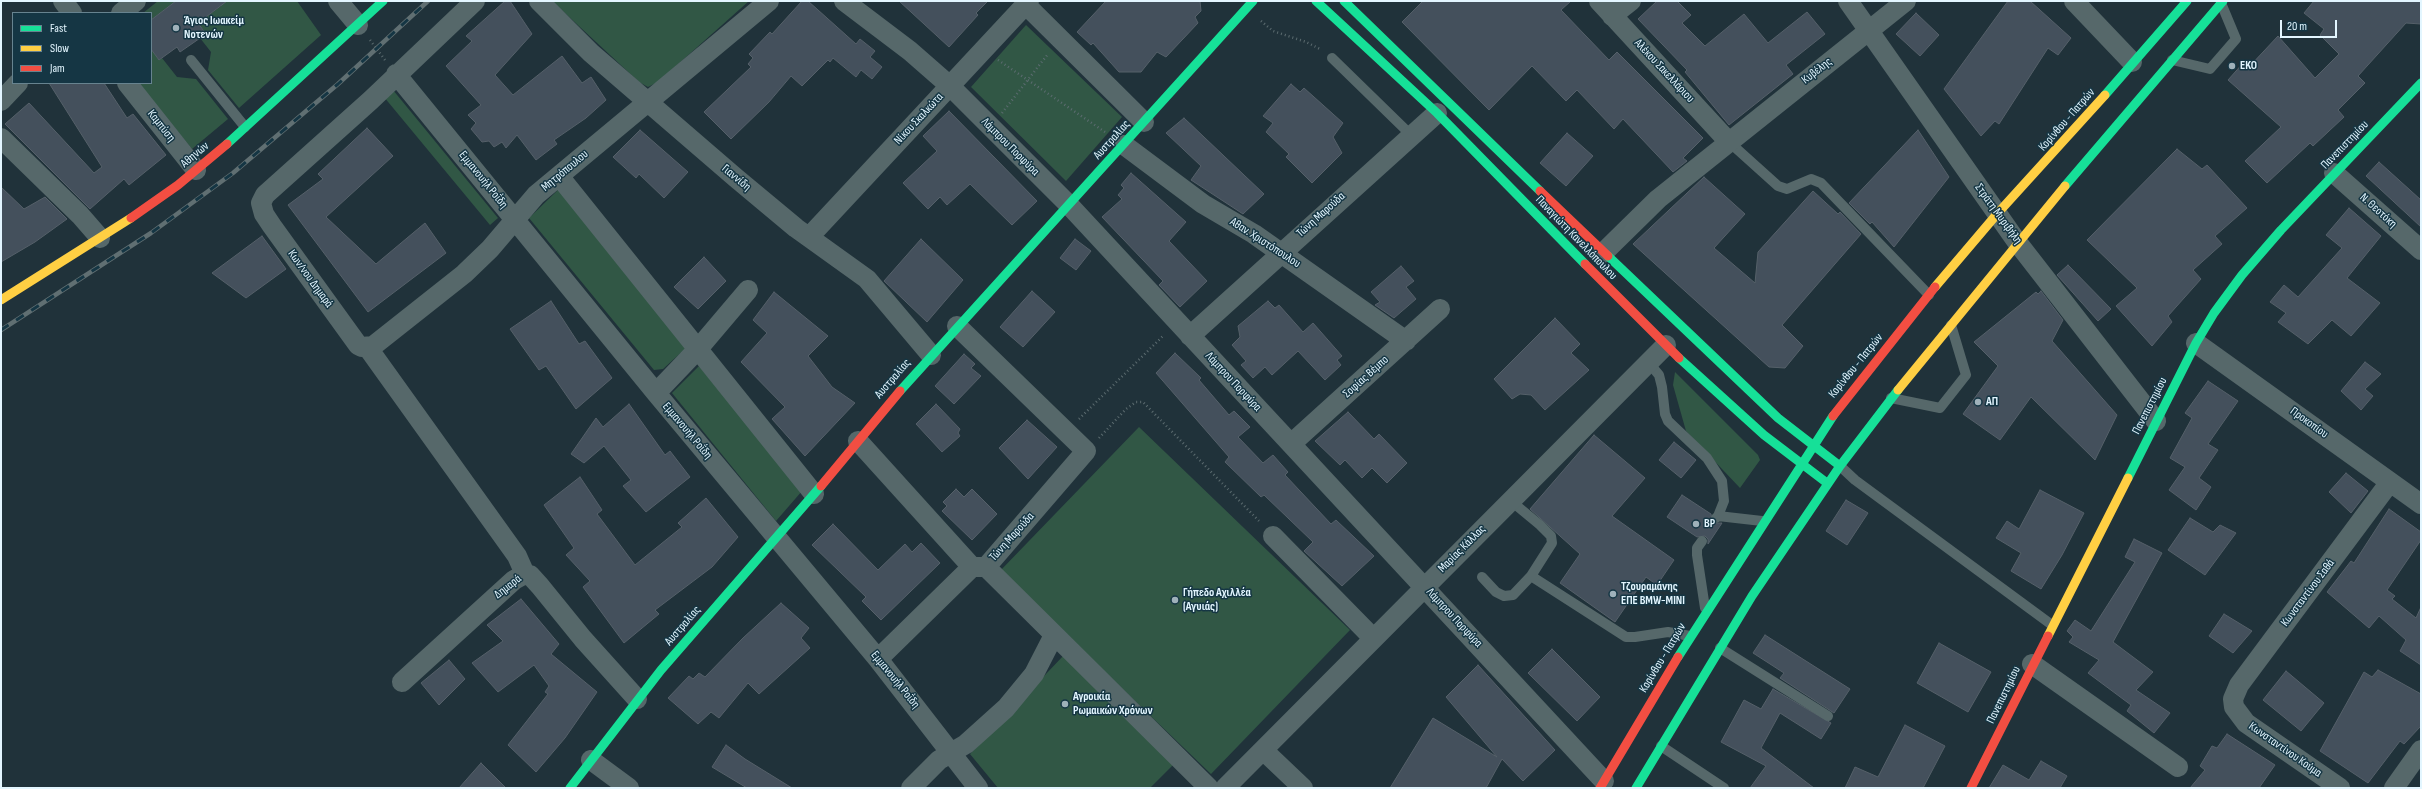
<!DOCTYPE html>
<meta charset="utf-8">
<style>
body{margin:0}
#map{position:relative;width:2422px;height:789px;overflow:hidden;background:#20323a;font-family:"Sofia Sans Condensed",sans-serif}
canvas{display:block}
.frame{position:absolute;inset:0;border:2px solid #e3f6ff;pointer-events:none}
.legend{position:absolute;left:12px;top:12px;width:140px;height:72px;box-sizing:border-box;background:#153644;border:1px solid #67838f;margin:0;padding:5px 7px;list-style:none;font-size:12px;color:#e3f6ff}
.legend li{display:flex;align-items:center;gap:8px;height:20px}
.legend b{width:20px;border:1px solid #67838f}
.scale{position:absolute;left:2280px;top:20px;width:57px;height:18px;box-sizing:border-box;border:2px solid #e3f6ff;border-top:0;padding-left:5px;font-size:12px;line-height:14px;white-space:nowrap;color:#e3f6ff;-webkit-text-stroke:3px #153644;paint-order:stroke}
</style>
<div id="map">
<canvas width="2422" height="789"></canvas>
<div class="frame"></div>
<ul class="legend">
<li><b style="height:5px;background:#16e098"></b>Fast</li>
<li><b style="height:5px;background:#ffcf43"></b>Slow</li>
<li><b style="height:5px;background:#f24e42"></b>Jam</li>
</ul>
<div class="scale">20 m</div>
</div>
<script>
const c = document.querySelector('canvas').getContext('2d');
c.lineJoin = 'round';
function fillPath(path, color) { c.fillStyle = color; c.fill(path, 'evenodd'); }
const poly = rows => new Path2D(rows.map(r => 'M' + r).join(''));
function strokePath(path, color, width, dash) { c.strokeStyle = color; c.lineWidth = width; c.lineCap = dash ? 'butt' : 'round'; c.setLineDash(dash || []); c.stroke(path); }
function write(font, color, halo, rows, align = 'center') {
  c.font = font + ' "Sofia Sans Condensed",sans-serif'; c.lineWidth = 3; c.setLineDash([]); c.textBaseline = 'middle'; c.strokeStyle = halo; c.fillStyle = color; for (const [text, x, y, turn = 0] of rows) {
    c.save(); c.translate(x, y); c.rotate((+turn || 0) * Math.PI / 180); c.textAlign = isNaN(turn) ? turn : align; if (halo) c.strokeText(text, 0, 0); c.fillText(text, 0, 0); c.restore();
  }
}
fillPath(poly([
 [158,1,176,1,151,20,151,13,143,13],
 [218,1,297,1,321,35,239,108,208,70,211,52,200,38,206,33,198,23,221,6],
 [552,1,749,1,658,82,648,87,639,82],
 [1026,25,1122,117,1066,181,971,87],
 [151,49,159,60,162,58,177,77,196,79,228,119,192,149,137,83,151,83],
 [393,90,498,218,490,225,384,97],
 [559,189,686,348,663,369,654,370,529,218],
 [699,366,802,491,776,521,672,393],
 [1675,372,1758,455,1760,460,1740,488,1686,431,1673,385],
 [1139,427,1350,630,1211,774,1000,571],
 [1064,655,1174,764,1150,788,998,788,970,754]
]), '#315745');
const building = poly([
 [176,1,227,1,198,23,206,34,180,52,177,47,159,60,151,49,151,20,176,1],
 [505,1,510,1,532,34,495,75,513,95,562,56,582,83,591,77,606,100,586,118,554,140,557,144,536,160,517,135,506,148,502,142,494,147,489,141,482,142,471,129,476,123,468,115,481,105,446,66,472,41,466,36,505,1],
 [802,1,808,1,856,44,860,39,875,51,870,57,882,67,872,79,861,70,856,77,833,58,830,62,828,60,802,86,791,76,769,102,731,139,704,112,751,67,748,64,753,58,749,54,770,32,772,34,802,1],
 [899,1,988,1,976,13,978,15,949,47,899,1],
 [1106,1,1200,1,1201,11,1195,17,1198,23,1166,57,1157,52,1141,72,1119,72,1093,43,1091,45,1077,32,1106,1],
 [1423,1,1571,1,1561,10,1609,60,1617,52,1703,138,1683,158,1687,161,1673,172,1623,119,1614,129,1577,90,1566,101,1532,66,1489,110,1402,22,1423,1],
 [1657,1,1677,1,1691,15,1682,23,1705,46,1744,14,1768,43,1807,12,1825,34,1786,65,1793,74,1729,125,1685,72,1687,70,1638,19,1657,1],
 [2008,1,2030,1,2071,38,2058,55,2048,48,1999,124,1995,121,1981,136,1944,89,2008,1],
 [2314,1,2421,1,2421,24,2406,23,2358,76,2365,83,2338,110,2344,117,2313,146,2310,143,2267,183,2245,161,2281,127,2228,80,2244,62,2249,67,2278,36,2315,78,2339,54,2320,35,2324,29,2304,13,2314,1],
 [1916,13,1939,35,1920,56,1896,34,1916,13],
 [49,83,104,83,127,118,133,114,166,155,129,185,124,179,90,209,5,124,29,103,94,173,102,167,49,83],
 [1291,84,1300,92,1304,88,1343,123,1333,137,1342,153,1312,183,1286,157,1289,154,1266,132,1273,123,1263,116,1291,84],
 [949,111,1037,201,1012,225,970,184,947,205,940,197,928,209,903,183,937,151,923,136,949,111],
 [1184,118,1264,194,1243,214,1191,180,1201,166,1166,133,1184,118],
 [367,128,393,156,326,217,376,264,425,223,446,253,368,312,288,205,323,179,318,174,367,128],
 [640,130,688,172,664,198,639,174,636,178,613,157,640,130],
 [1918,130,1949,177,1894,247,1872,222,1870,224,1849,203,1918,130],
 [1567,133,1593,156,1566,186,1540,163,1567,133],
 [2177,149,2202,169,2207,165,2247,208,2215,236,2222,244,2193,270,2201,279,2168,316,2172,322,2152,346,2116,306,2137,288,2087,240,2177,149],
 [2379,162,2421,200,2421,227,2366,176,2379,162],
 [1131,173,1186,222,1169,241,1207,281,1180,307,1159,285,1163,281,1102,217,1122,199,1118,195,1124,188,1121,185,1131,173],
 [1704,177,1745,214,1714,248,1755,283,1758,252,1813,191,1838,214,1840,212,1861,234,1782,325,1803,346,1785,368,1769,367,1633,244,1704,177],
 [1,187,24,209,45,197,67,219,35,242,1,262,1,187],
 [2349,208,2381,236,2347,278,2380,303,2351,336,2332,320,2308,344,2278,322,2286,313,2270,302,2284,285,2298,297,2342,248,2326,235,2349,208],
 [262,236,286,269,246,298,212,273,262,236],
 [921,239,963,280,927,322,884,281,921,239],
 [1075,239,1091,251,1076,270,1060,258,1075,239],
 [704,257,726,281,698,309,674,287,704,257],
 [2068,265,2111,309,2098,321,2057,275,2068,265],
 [1401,266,1414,281,1406,287,1416,299,1394,318,1375,305,1380,302,1371,292,1401,266],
 [1032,291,1055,312,1023,347,1000,327,1032,291],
 [2041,291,2063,320,2052,341,2117,415,2095,460,2031,397,2000,440,1963,414,1998,366,1974,342,2036,292,2038,294,2041,291],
 [774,292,828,336,808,356,832,387,855,403,805,456,772,419,785,407,741,362,767,333,753,320,774,292],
 [551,301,579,344,585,341,612,378,576,409,546,366,539,370,510,329,551,301],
 [1268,301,1275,308,1279,305,1303,332,1313,323,1342,356,1337,360,1341,365,1325,380,1298,351,1272,375,1265,367,1253,378,1241,365,1246,361,1232,345,1240,337,1238,326,1268,301],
 [1555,318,1580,344,1571,353,1589,370,1545,410,1531,395,1520,394,1512,399,1494,379,1555,318],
 [1175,353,1201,378,1199,380,1229,415,1234,411,1250,427,1238,437,1263,463,1273,455,1288,472,1285,475,1331,524,1336,520,1374,556,1342,586,1304,551,1313,542,1264,495,1261,497,1225,462,1229,457,1156,373,1175,353],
 [964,354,975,364,971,368,981,376,954,404,935,386,964,354],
 [2365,362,2381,374,2365,389,2373,396,2361,410,2341,391,2365,362],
 [2208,381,2238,401,2208,444,2218,450,2199,478,2211,487,2196,510,2169,490,2185,467,2170,458,2192,418,2185,413,2208,381],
 [629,404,665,455,670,451,690,477,646,512,623,486,631,480,604,446,584,463,571,454,596,418,603,427,629,404],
 [936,404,960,429,958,433,960,436,942,452,916,424,936,404],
 [1348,412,1374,439,1379,434,1407,463,1387,483,1372,468,1362,478,1345,460,1340,465,1315,441,1348,412],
 [1027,420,1057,447,1028,479,999,448,1027,420],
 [1594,435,1645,478,1612,516,1674,560,1657,585,1646,577,1615,622,1560,583,1580,554,1530,509,1594,435],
 [1674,442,1696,460,1681,478,1659,460,1674,442],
 [2346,473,2368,491,2351,513,2329,492,2346,473],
 [580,477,602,510,597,514,635,565,682,527,678,523,706,498,738,537,712,567,655,610,659,614,624,643,583,587,590,581,566,555,574,548,544,505,580,477],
 [956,489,964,497,972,489,997,514,972,540,942,511,947,506,943,502,956,489],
 [2040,490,2084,513,2062,555,2041,589,2011,571,2021,553,1996,538,2007,521,2019,529,2040,490],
 [1682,495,1711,514,1712,523,1722,523,1708,544,1708,539,1705,536,1697,537,1667,517,1682,495],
 [1846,500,1868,513,1847,545,1826,531,1846,500],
 [2389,509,2421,532,2421,540,2387,590,2395,596,2392,599,2416,618,2421,607,2421,665,2400,651,2406,640,2379,616,2369,628,2327,592,2351,561,2354,563,2389,509],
 [2190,518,2213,532,2220,525,2236,533,2205,575,2168,550,2190,518],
 [833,524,878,570,905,544,912,552,921,543,940,563,881,620,862,601,866,597,812,545,833,524],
 [2134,539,2162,553,2113,642,2153,672,2136,690,2170,713,2154,733,2127,711,2131,705,2088,673,2099,660,2069,642,2073,637,2067,631,2075,620,2091,631,2135,562,2125,557,2134,539],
 [521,599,559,644,551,654,597,692,565,738,536,772,508,745,548,694,545,692,549,686,534,665,498,692,472,663,503,641,487,625,521,599],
 [781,603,809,628,801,638,810,648,759,694,748,683,719,718,711,712,698,724,668,698,689,676,693,679,699,673,705,677,743,638,781,603],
 [2224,614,2252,631,2233,653,2209,636,2224,614],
 [1765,635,1850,689,1834,713,1780,678,1784,673,1753,653,1765,635],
 [1939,643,1991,672,1968,712,1917,683,1939,643],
 [1552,649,1600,697,1577,721,1528,673,1552,649],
 [449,660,465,679,439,705,421,683,449,660],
 [1478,665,1555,750,1523,781,1502,759,1486,788,1390,788,1433,718,1497,757,1446,697,1478,665],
 [2378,670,2421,694,2421,726,2404,744,2400,741,2368,783,2320,751,2364,672,2372,677,2378,670],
 [2286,671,2324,703,2301,731,2263,700,2286,671],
 [1773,689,1831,723,1821,739,1780,713,1761,748,1814,788,1750,788,1766,766,1721,742,1744,700,1761,709,1773,689],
 [1905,725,1945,746,1923,788,1845,788,1855,767,1878,777,1905,725],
 [2227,734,2275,765,2259,788,2190,788,2205,770,2200,766,2212,746,2217,748,2227,734],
 [726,745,745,759,792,788,747,788,712,767,726,745],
 [2041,761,2067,776,2060,788,1989,788,2003,765,2029,780,2041,761],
 [481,763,506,788,459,788,481,763]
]);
fillPath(building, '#44505c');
strokePath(building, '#556069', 1);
strokePath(poly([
 [1261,21,1273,31,1306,42,1320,49],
 [370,40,385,60],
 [998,60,1105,132],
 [1002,113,1048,54],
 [1079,419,1164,335],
 [1099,438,1126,409,1136,402,1143,402,1260,522]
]), '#5c6c70', 2.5, [1, 3]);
strokePath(poly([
 [1332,58,1411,135],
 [191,60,245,127],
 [2172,60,2210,69,2236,39,2221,3],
 [1728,141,1778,186,1787,189,1811,179,1821,183,1929,295],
 [1649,363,1659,375,1662,387,1665,414,1668,421,1707,458,1722,481,1724,501,1718,516],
 [1891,398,1940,408,1966,375,1951,325],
 [1840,466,1855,480,2052,625],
 [1716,518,1718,516,1762,521],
 [1702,541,1697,548,1697,555,1705,608],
 [1531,576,1626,637,1635,637,1668,632,1690,636],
 [1482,577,1496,592,1504,596,1513,595,1531,576,1552,543,1551,536,1540,525,1511,501],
 [1720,648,1828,716],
 [1661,746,1724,788]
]), '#56686a', 10);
strokePath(poly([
 [63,1,72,13],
 [338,1,358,25],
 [475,1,371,100,265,195,261,203,264,214,272,226,358,345,362,347,373,346,464,274,490,249,536,195,769,1],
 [539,1,591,53,736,178,796,228,867,279,931,355],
 [844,1,910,51,950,86,1069,205,1604,781],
 [1599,1,1728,141],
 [1848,1,2017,242,2156,421],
 [2074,1,2132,62],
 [1026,5,1144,122],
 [121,13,136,1],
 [1612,16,1631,1],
 [396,74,656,393,878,659,978,788],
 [127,83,196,170],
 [1,101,18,83],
 [1,138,80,215,100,238],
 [1124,145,1203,204,1254,234,1406,341],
 [2334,173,2421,250],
 [559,176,814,494],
 [809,237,1029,1],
 [1603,253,1658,199,1906,1],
 [1190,336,1437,113],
 [2196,343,2421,504],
 [368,348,517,556,525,574],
 [656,393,698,349,748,290],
 [858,441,972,567],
 [1291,444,1440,309],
 [1273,536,1373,638],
 [986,567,1209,788],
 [878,659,972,567,986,567,1086,451,957,326],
 [2032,664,2178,767],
 [402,682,514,580,525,574,530,575,540,586,583,639,637,699],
 [1263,750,1303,788],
 [591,760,629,788],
 [911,788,939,760,966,744,1006,708,1034,674,1054,635],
 [1225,788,1666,345],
 [2340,788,2246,723,2234,707,2233,699,2239,685,2390,482],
 [2394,788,2421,750]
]), '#56686a', 20);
strokePath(poly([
 [1316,1,1437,113,1585,264],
 [1344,1,1540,191],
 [2105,95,2187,1],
 [227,144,383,1],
 [2065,186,2223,1],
 [1608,256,1778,418,1840,466],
 [1679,358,1764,435,1827,483],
 [900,391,1253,1],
 [2128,478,2196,343,2214,313,2242,275,2281,230,2421,83],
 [1678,657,1833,416],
 [570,788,661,670,821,486],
 [1636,788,1752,596,1840,466,1898,390]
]), '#16e098', 9);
strokePath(poly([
 [1935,287,1997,214,2105,95],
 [1,300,131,218],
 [1898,390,2065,186],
 [2048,636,2128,478]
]), '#ffcf43', 9);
strokePath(poly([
 [1540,191,1608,256],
 [131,218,178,185,227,144],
 [1585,264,1679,358],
 [1833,416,1935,287],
 [821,486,900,391],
 [1600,788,1678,657],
 [1971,788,2048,636]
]), '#f24e42', 9);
const rail = poly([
 [1,330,151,233,233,173,338,84,428,1]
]);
strokePath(rail, '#606f72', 4.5);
strokePath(rail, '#153644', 3, [9]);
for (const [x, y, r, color] of [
 [176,28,4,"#9fb1ba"],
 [2232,66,4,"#9fb1ba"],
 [1978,402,4,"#9fb1ba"],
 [1696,524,4,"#9fb1ba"],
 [1613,594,4,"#9fb1ba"],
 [1175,600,4,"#9fb1ba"],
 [1065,704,4,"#9fb1ba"]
]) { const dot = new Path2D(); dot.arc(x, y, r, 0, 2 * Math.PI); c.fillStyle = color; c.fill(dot); strokePath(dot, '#153644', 1.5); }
write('bold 12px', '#e3f6ff', '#153644', [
 ["Άγιος Ιωακείμ",184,21],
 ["Νοτενών",184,35],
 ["EKO",2240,66],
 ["ΑΠ",1986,402],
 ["BP",1704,524],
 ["Τζουραμάνης",1621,587],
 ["ΕΠΕ BMW-MINI",1621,601],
 ["Γήπεδο Αχιλλέα",1183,593],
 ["(Αγυιάς)",1183,607],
 ["Αγροικία",1073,697],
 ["Ρωμαικών Χρόνων",1073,711]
], 'left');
write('12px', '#e3f6ff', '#153644', [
 ["Αλέκου Σακελλάριου",1664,71,47],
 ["Κυβέλης",1817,71,-38],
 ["Νίκου Σκαλκώτα",919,119,-47],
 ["Κορίνθου - Πατρών",2067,120,-49],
 ["Καμπύση",161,126,52],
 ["Αυστραλίας",1112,140,-48],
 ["Πανεπιστημίου",2345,145,-46],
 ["Λάμπρου Πορφύρα",1010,147,45],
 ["Αθηνών",195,155,-40],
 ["Μητρόπουλου",565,171,-40],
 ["Γιαννίδη",736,178,40],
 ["Εμμανουήλ Ροΐδη",483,180,51],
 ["Ν. Θεοτόκη",2378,211,42],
 ["Στράτη Μυριβήλη",1998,214,54],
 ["Τώνη Μαρούδα",1321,215,-42],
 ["Παναγιώτη Κανελλόπουλου",1576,238,46],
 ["Αθαν. Χριστόπουλου",1265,243,33],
 ["Κων/νου Δημαρά",310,279,54],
 ["Κορίνθου - Πατρών",1856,366,-51],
 ["Σοφίας Βέμπο",1366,377,-42],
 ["Αυστραλίας",893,379,-49],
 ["Λάμπρου Πορφύρα",1233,382,47],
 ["Πανεπιστημίου",2150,406,-63],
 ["Προκοπίου",2309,423,36],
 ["Εμμανουήλ Ροΐδη",687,431,50],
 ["Τώνη Μαρούδα",1012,537,-48],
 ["Μαρίας Κάλλας",1462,549,-45],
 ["Δημαρά",508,587,-38],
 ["Κωνσταντίνου Σαθά",2308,593,-53],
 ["Λάμπρου Πορφύρα",1454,618,47],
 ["Αυστραλίας",683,626,-49],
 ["Κορίνθου - Πατρών",1663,658,-59],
 ["Εμμανουήλ Ροΐδη",895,680,51],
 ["Πανεπιστημίου",2004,695,-64],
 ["Κωνσταντίνου Κούμα",2285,750,35]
]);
</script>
